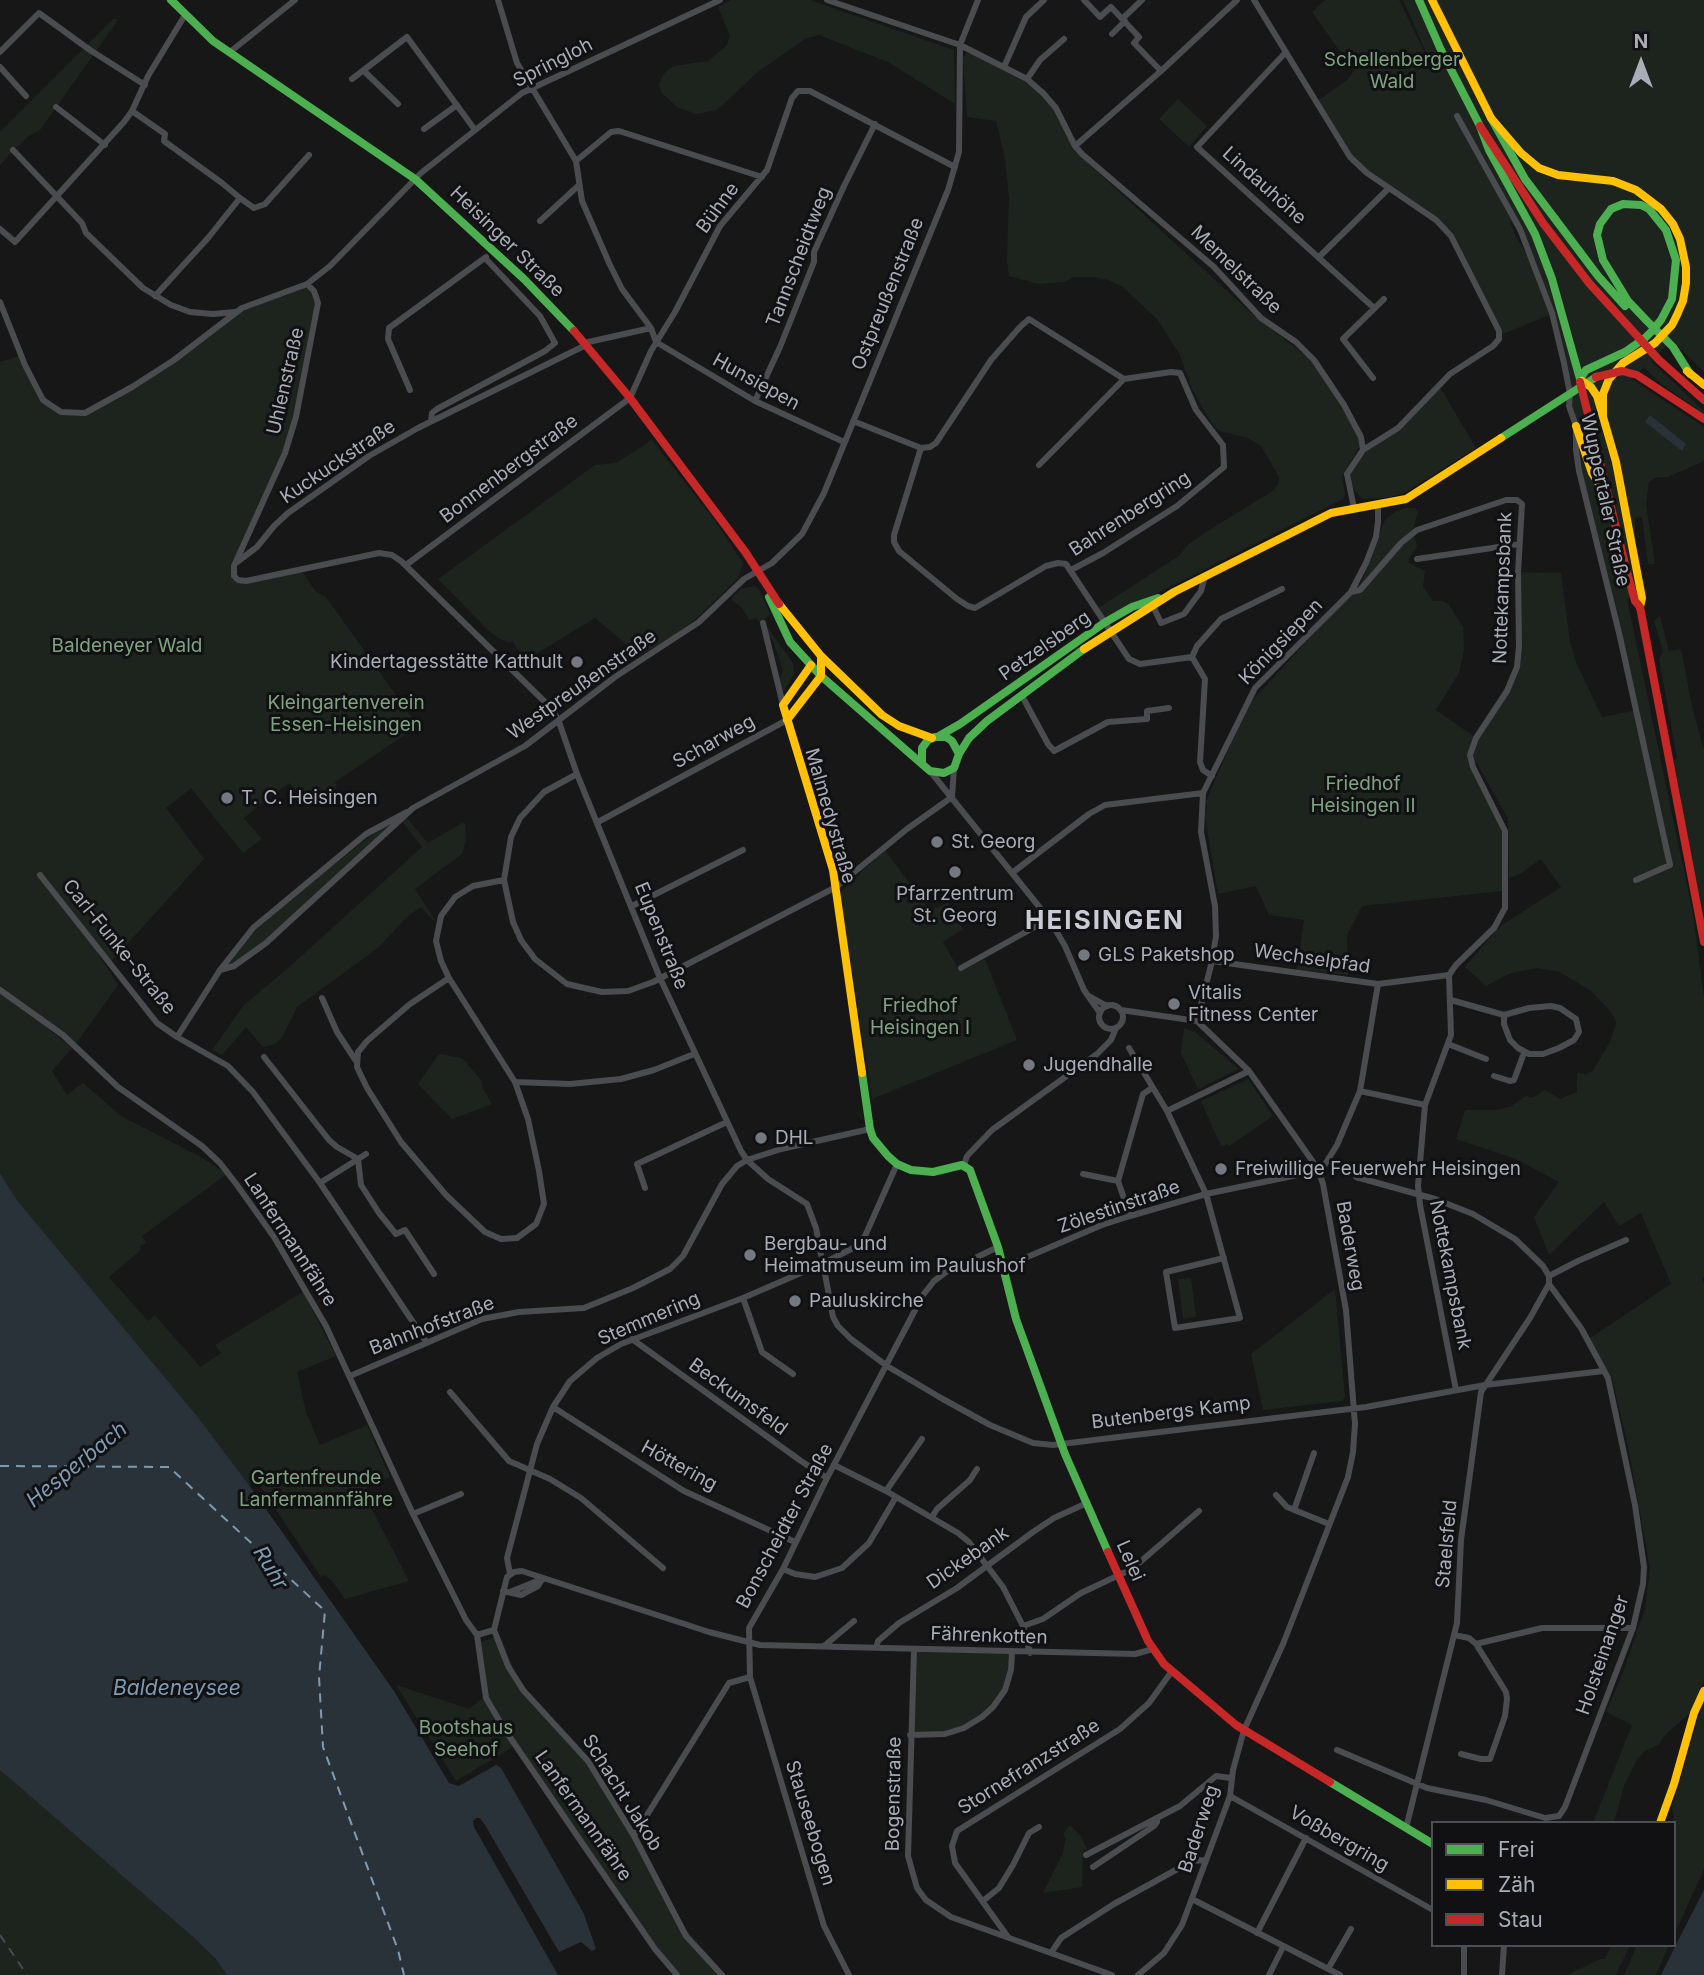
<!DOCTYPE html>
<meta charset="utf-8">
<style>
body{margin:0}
#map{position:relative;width:1704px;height:1975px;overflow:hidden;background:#171717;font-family:Inter,sans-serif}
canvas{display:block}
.legend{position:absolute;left:1431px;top:1821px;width:245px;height:126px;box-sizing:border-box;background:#111113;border:2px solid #4d4f55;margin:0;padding:9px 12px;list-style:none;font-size:21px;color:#a8adb8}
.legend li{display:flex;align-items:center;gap:14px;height:35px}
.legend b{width:35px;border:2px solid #4d4f55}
.north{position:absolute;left:1606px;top:28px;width:70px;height:70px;-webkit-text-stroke:5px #111113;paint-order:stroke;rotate:0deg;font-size:19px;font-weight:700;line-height:28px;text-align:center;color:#a8adb8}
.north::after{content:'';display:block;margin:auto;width:24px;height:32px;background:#a8adb8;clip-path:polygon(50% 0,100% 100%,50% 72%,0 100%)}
</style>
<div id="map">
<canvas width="1704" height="1975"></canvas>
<ul class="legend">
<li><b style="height:9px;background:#4caf50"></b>Frei</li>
<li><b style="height:9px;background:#ffc107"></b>Zäh</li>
<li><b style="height:9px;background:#c62828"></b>Stau</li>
</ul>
<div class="north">N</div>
</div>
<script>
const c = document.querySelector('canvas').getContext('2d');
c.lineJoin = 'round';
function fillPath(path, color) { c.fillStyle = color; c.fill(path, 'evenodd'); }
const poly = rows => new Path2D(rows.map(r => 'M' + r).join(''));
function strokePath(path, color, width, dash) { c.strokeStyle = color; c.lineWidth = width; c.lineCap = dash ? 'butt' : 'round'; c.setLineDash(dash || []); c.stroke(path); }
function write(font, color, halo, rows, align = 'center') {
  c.font = font + ' Inter,sans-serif'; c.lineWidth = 6; c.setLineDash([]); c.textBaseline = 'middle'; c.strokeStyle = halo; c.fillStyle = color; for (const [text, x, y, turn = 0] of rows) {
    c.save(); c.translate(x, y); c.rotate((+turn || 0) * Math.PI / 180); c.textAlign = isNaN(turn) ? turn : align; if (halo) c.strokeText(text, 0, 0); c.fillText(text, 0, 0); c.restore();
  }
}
fillPath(poly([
 [731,0,810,0,954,50,955,104,890,63,819,35,805,39,759,71,717,110,696,114,677,107,661,92,659,85,661,79,666,71,674,66,708,61,727,45,730,36,718,7],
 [1325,0,1399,0,1438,79,1403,0,1704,0,1704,372,1672,340,1651,361,1704,411,1704,414,1660,383,1644,367,1631,379,1704,427,1704,461,1668,477,1654,478,1649,482,1646,504,1655,564,1648,564,1642,517,1635,518,1635,542,1646,593,1627,599,1693,914,1704,998,1704,1277,1702,1278,1704,1284,1704,1681,1689,1714,1667,1733,1659,1744,1644,1752,1637,1760,1624,1786,1614,1823,1593,1823,1632,1725,1606,1712,1622,1675,1645,1609,1650,1568,1628,1446,1612,1378,1589,1339,1671,1284,1641,1213,1619,1226,1604,1202,1549,1255,1534,1217,1559,1182,1516,1159,1456,1139,1465,1110,1497,1110,1511,1106,1526,1096,1532,1098,1545,1090,1560,1099,1577,1092,1577,1073,1586,1074,1593,1071,1610,1042,1616,1023,1615,1018,1609,1010,1590,990,1559,972,1537,968,1511,973,1486,986,1465,967,1499,927,1561,887,1541,859,1520,874,1509,878,1508,819,1475,760,1473,754,1475,744,1518,673,1521,646,1520,572,1561,573,1570,642,1576,662,1602,717,1638,710,1578,477,1578,444,1584,454,1569,405,1568,380,1553,312,1535,259,1508,217,1516,237,1530,260,1550,315,1500,335,1494,317,1446,227,1362,166,1352,156,1316,102,1347,80,1354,71,1312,12],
 [1650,416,1686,444,1682,450,1645,422],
 [114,18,118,20,40,130,26,138,0,165,0,132],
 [966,53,972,54,1025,82,1042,94,1054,109,1080,156,1251,313,1311,360,1357,432,1360,446,1342,476,1345,494,1343,499,1104,620,1098,608,1179,556,1188,545,1206,532,1271,492,1278,485,1279,477,1261,446,1248,438,1219,431,1211,422,1192,389,1180,355,1157,319,1123,287,1109,280,1092,277,1074,277,1064,282,1038,284,1009,276,1007,260,1009,198,1005,159,996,121,967,117,963,58],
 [1178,99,1207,126,1189,147,1159,119],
 [306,285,316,298,299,400,284,452,235,562,234,580,302,571,315,591,326,597,418,726,335,782,337,787,308,805,290,783,276,792,244,818,262,839,243,853,191,788,166,808,204,859,111,962,82,928,118,985,75,1045,0,988,0,362,19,356,37,392,61,414,85,415,178,360,216,332,237,313],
 [1440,387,1476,448,1406,492,1391,497,1363,499,1354,490,1351,481,1351,474,1358,461,1367,451,1400,429],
 [652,440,715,521,743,563,738,578,698,617,678,633,640,656,595,618,526,660,512,641,509,643,498,638,488,630,438,579,595,465,616,463],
 [1406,508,1415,508,1418,512,1413,530,1417,547,1409,558,1409,563,1425,571,1423,587,1433,601,1443,601,1448,604,1463,627,1464,650,1459,673,1436,710,1475,737,1469,750,1505,840,1503,891,1362,906,1347,935,1348,975,1297,970,1304,920,1269,915,1256,886,1218,894,1205,816,1207,805,1205,804,1227,752,1252,701,1362,581,1385,520,1395,512],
 [755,586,760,591,770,614,761,623,756,618,749,620,742,608,731,599,741,589],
 [1660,616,1669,651,1681,649,1692,706,1704,751,1704,931,1674,760,1677,758,1659,659,1663,652,1654,621],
 [767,627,793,663,794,674,783,693,779,681,783,670,772,638,769,641],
 [409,811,267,939,239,960,225,967,243,942,290,900,370,836],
 [406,817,428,843,462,823,465,824,466,841,462,854,415,889,435,920,434,921,421,907,407,917,379,947,297,1007,281,1039,275,1044,263,1047,246,1027,222,1055,212,1050,244,1005,288,968,422,847,402,821],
 [885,850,930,911,948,902,963,929,943,942,960,972,985,959,1017,1040,872,1099,840,892],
 [0,992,19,1004,72,1048,52,1071,67,1095,83,1083,121,1116,199,1156,227,1174,142,1236,146,1243,140,1246,141,1250,109,1277,148,1321,155,1315,200,1367,221,1353,215,1345,303,1292,336,1356,297,1372,306,1412,320,1445,367,1425,390,1477,362,1490,409,1581,345,1599,333,1582,325,1575,321,1577,256,1480,249,1485,197,1416,16,1199,0,1173],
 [1184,1028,1195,1032,1239,1069,1198,1089,1181,1053],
 [439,1054,462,1058,481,1080,483,1089,492,1104,452,1119,418,1084],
 [1248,1079,1273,1116,1229,1146,1227,1144,1221,1146,1201,1101],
 [1191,1278,1196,1317,1183,1319,1178,1279],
 [1335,1289,1345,1397,1342,1401,1263,1410,1251,1354],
 [500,1635,514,1670,534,1701,591,1765,682,1925,726,1975,680,1975,669,1964,505,1726,488,1697,479,1643],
 [914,1650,1012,1653,1010,1672,998,1701,973,1723,945,1734,910,1735],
 [396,1685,469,1709,484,1697,513,1747,456,1781],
 [1704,1699,1704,1869,1674,1935,1674,1823,1672,1823,1674,1817,1672,1808],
 [0,1770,192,1936,215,1958,227,1975,0,1975],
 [1070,1825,1081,1836,1087,1849,1083,1851,1082,1887,1043,1893,1062,1855,1066,1839,1063,1834],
 [1614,1945,1630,1945,1616,1975,1567,1975,1600,1959,1605,1959,1610,1948],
 [1637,1945,1669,1945,1656,1975,1624,1975]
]), '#1d241e');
fillPath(poly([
 [1650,415,1686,444,1682,451,1645,422],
 [0,1173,16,1199,197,1416,249,1485,394,1691,449,1783,459,1786,496,1765,501,1768,584,1914,596,1949,592,1951,581,1942,559,1952,485,1825,480,1818,476,1818,473,1821,474,1827,558,1975,227,1975,215,1958,192,1936,0,1770],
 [1704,1890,1704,1975,1661,1975,1684,1929]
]), '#2a3239');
strokePath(poly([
 [0,1466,169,1467,325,1611,319,1677,323,1747,398,1950,404,1975]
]), '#7f9bb3', 2, [9, 7]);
strokePath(poly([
 [498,0,517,63,576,161,582,201,610,265,622,289,651,328,656,342],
 [827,0,960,45,1027,79,1043,93,1056,108,1075,146,1082,154,1214,267,1261,318,1296,342,1314,360,1344,405,1361,437,1363,450,1347,474,1354,508],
 [1084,0,1100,17,1111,7,1139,37,1134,43,1161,71],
 [1254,0,1350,157,1367,173,1436,220,1451,236,1499,331,1499,339,1493,346,1450,374,1398,428,1363,450],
 [1122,19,1142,0],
 [1112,34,1125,21],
 [0,52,39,13,90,50,145,85],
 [230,52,295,0],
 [1286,52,1197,147,1374,308],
 [0,67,26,96],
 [1004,67,1026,17,1044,0],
 [364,71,398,104],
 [352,79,407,37,475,130],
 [1027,79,1040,60,1064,39],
 [56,107,105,145],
 [132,111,165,134,164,141,222,183,240,198],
 [1457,116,1520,229,1552,313,1564,363,1570,394,1569,406,1576,426,1576,450,1579,471,1620,637,1670,865,1636,880],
 [424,129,457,105],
 [1075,146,1161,71,1237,0],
 [13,150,82,223,86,233,143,288,171,305,190,312,213,314,235,312],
 [576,161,611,132,619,131,762,177],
 [540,221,578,186],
 [0,229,15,242,124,122,132,111,148,76,185,15],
 [1319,257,1389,188],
 [307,284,314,291,318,303,296,417,285,453,234,566,234,576,238,580,246,581,379,553,392,555,401,561,548,705,558,719,577,774,660,978,741,1151,747,1160,768,1179,807,1204,816,1228,821,1255],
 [155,296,208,238,240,198,254,208,265,204,309,155],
 [0,302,25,365,43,400,61,412,85,413,132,387,174,360,242,308,307,284,330,266,421,173,522,93,720,0],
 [656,342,755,401,844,442],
 [584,343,651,328],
 [1373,378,1343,339,1384,299],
 [410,390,388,339,389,328,486,257],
 [755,401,780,347,814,262,814,252,844,186,875,124],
 [431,421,432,413,437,409,545,351,555,343,540,316,485,258],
 [853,421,921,448,930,447,936,443,991,360,1020,327,1029,319,1124,379,1171,372,1180,373,1196,410,1223,445,1224,467,1177,506,1103,553,1071,570],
 [921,448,894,535,894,542,899,551,957,599,968,606,975,608,1046,566,1058,563,1066,564,1129,659,1140,664,1192,657],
 [1039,465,1124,379],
 [1417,559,1519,544],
 [237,562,257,547,274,526,288,513,369,456,418,428,586,345],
 [406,565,630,398,651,351,675,312,720,226,767,170,792,98,798,91,810,91,955,167],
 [1351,592,1360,590,1401,543,1417,530,1506,500,1517,500,1522,504,1518,573,1519,646,1517,667,1507,691,1476,738,1470,755,1473,767,1505,831,1505,908,1494,928,1456,965,1449,975,1451,1035,1425,1105,1418,1186,1420,1205,1456,1390],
 [1153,606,1161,623,1184,614,1201,591,1205,576],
 [763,623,783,705],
 [1192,657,1205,679,1200,762,1203,770,1212,776],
 [1192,657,1197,646,1221,619,1282,589],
 [1022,696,1048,744,1054,751,1108,722,1147,719,1147,711,1169,708],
 [930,771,1049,919,1065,946,1084,990,1100,1013],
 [577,774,544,792,520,818,511,837,504,880,513,922,521,940,535,959,567,984,602,992,628,991,653,982,836,887,907,829,952,797],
 [952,797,954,768],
 [598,822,787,720],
 [1012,873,1089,814,1105,805,1203,793],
 [40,875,157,1023,177,1037,228,1066,253,1092,320,1183,427,1343],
 [632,906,743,850],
 [1212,961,1378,984,1449,975],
 [961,968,1049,919],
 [220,970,234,966,266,943,413,808,525,746,615,677,699,622,744,579,772,563,802,534,824,493,948,190,959,152,960,45,978,0],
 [449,978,410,1004,367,1041,358,1052,357,1067,367,1088,401,1142,446,1195,485,1232,501,1239,517,1238,536,1224,544,1204,539,1171,528,1119,515,1082,449,978,441,961,436,941,441,916,455,897,473,886,504,880],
 [0,990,63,1035,118,1087,202,1146,220,1163,237,1185,274,1237,326,1326,413,1514,466,1620,477,1635,486,1698,503,1727,580,1840,655,1949,677,1975],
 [1089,996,1107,1006],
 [322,998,337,1032,356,1061],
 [1451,1000,1504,1015,1529,1008,1551,1006,1560,1008,1576,1019,1579,1032,1574,1040,1559,1048,1543,1054,1529,1054,1518,1048,1510,1040,1504,1024,1504,1015],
 '1099 1017a12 12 0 1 1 24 0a12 12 0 1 1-24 0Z',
 [1121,1010,1197,1021,1249,1071,1318,1169,1323,1184,1346,1310,1355,1424,1353,1452,1348,1477,1283,1644,1244,1730,1233,1770,1230,1796,1182,1925,1164,1953,1138,1975],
 [1197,1021,1212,961,1216,936,1215,906,1201,832,1203,793,1255,688,1351,592,1366,563,1376,537,1378,522,1378,505],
 [177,1037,220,970,253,928,366,834,407,812],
 [1448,1044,1486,1059],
 [1129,1048,1167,1111,1206,1194,1240,1318,1175,1328,1166,1272,1224,1258],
 [264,1057,329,1140,337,1147,358,1159,361,1185,379,1213,396,1234,405,1230,434,1274],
 [1494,1076,1510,1081,1514,1080,1524,1053],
 [515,1082,570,1084,621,1079,654,1070,694,1054],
 [1360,1091,1425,1105],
 [1167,1111,1249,1071],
 [964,1165,967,1156,992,1130,1097,1054,1111,1040,1116,1028],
 [1083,1174,1118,1181],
 [1356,1177,1435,1199,1473,1214,1515,1239,1543,1266,1549,1276],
 [320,1183,366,1154],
 [645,1188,637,1164,727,1122],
 [1130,1216,1118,1181,1143,1094,1152,1088],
 [823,1263,833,1317,838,1326,851,1339,887,1366,941,1398,990,1425,1033,1443,1053,1445,1366,1407,1485,1385,1603,1371],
 [1004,1267,1102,1225,1130,1216,1206,1194,1302,1174,1324,1166,1337,1145,1360,1091,1378,984],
 [1549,1276,1578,1261,1626,1240],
 [743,1298,762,1352,793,1374],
 [632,1339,801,1461,827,1478],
 [350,1376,482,1319,519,1312,584,1308,633,1288,670,1269,683,1256,722,1184,737,1166,747,1160,781,1149,870,1129],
 [450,1392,509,1461,550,1479,581,1498,663,1568],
 [553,1407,684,1491,795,1542],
 [834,1465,886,1491,958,1533,969,1542,1003,1587,1023,1626,1030,1653],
 [886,1491,922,1439],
 [1276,1495,1287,1507,1329,1524],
 [1294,1510,1314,1453],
 [413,1514,461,1494],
 [932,1517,937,1509,970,1480,977,1469],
 [783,1569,795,1574,815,1577,842,1568,869,1543,896,1497],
 [510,1574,507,1558,537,1444,553,1407,570,1381,597,1358,621,1344,743,1298,824,1263,853,1248,865,1236,897,1164],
 [503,1591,521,1595,538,1586,543,1578],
 [510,1592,542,1579],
 [1023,1626,1043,1619,1081,1593,1132,1569,1199,1511],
 [494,1630,508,1666,523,1690,588,1761,634,1836,686,1936,722,1975],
 [477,1635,494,1630,507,1577,514,1572,522,1571,709,1632,760,1645,1135,1654,1153,1649],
 [1454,1635,1469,1638,1476,1644,1506,1692,1507,1699,1505,1716,1490,1759,1481,1759,1461,1754],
 [1476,1644,1542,1628,1633,1628],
 [824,1646,854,1621],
 [876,1648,878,1641,899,1623,957,1588,1033,1532,1054,1518,1087,1503],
 [914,1650,908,1856,917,1888,926,1900,951,1917,1112,1975],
 [750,1677,824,1926,849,1975],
 [910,1735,945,1734,964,1728,982,1717,993,1707,1005,1690,1011,1670,1012,1653],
 [1337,1750,1427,1788,1486,1800,1545,1818,1559,1816,1565,1807,1633,1628,1643,1584,1644,1567,1635,1505,1608,1378,1581,1328,1549,1284],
 [1230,1796,1433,1910],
 [1406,1828,1457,1623,1461,1540,1481,1392,1530,1318,1549,1284,1549,1276],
 [634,1836,729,1683,750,1677,749,1628,783,1569,827,1478,923,1295,934,1281,946,1272,998,1247],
 [1086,1855,1180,1806,1216,1776,1231,1778],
 [1093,1867,1154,1826,1157,1822,1157,1818],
 [1192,1899,1340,1975],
 [983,1901,999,1888,1013,1865,1029,1833,1039,1827],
 [1257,1933,1306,1838],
 [1008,1937,955,1863,952,1846,957,1831,1120,1729,1149,1703,1172,1671],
 [1051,1953,1061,1938,1114,1904,1192,1861,1205,1860],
 [1328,1969,1351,1929],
 [1269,1975,1283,1947],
 [1464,1975,1464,1945],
 [1502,1975,1504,1945]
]), '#4b4c50', 6);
strokePath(poly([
 [171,0,213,41,415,179,524,279,574,331],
 [1419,0,1441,50,1480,126,1489,150,1535,234,1552,279,1580,379],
 [1491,118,1525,179,1598,276,1625,306],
 [1580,379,1586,370,1625,352,1645,338,1652,331,1661,320,1672,299,1676,260,1666,230,1649,209,1641,205,1623,204,1611,209,1600,224,1597,235,1603,260,1628,301,1647,321,1673,347,1690,374],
 [1501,438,1596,377],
 [769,597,790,642,821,676,930,771,944,773,954,768,959,754,969,738,987,721,1084,649],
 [939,736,960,724,1104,623,1132,607,1158,598],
 [922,762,922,748,928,740,935,737,946,737,952,741,959,754],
 [862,1073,870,1129,873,1138,888,1156,897,1164,911,1170,933,1172,962,1165,970,1170,998,1247,1016,1319,1065,1454,1108,1552],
 [1330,1782,1433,1844]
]), '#4caf50', 8);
strokePath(poly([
 [1432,0,1491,118,1521,153,1539,168,1558,175,1613,181,1636,190,1661,209,1673,224,1680,239,1686,267,1686,283,1683,301,1677,315,1672,325,1655,343,1623,363,1609,379,1603,394,1603,416],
 [1687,371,1704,385],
 [1582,381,1591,387,1597,396,1616,462,1642,598,1640,607],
 [1576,426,1592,473,1607,496],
 [779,604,821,656,882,715,899,726,932,738],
 [1084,649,1174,592,1331,513,1406,499,1501,438],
 [811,665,783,705,833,870,862,1073],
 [787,720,821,676,821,656],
 [1660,1823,1674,1784,1694,1713,1704,1691]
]), '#ffc107', 8);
strokePath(poly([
 [1480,126,1543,223,1589,283,1659,360,1704,400],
 [574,331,630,398,746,553,779,604],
 [1596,377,1622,371,1637,375,1704,419],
 [1580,382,1628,576,1635,601,1640,607,1704,942],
 [1108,1552,1148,1641,1164,1664,1236,1725,1330,1782]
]), '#c62828', 8);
strokePath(poly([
 [0,1935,27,1975]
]), '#4b4c4f', 2, [9, 7]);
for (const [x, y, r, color] of [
 [577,662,7,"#757880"],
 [227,798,7,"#757880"],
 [937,842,7,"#757880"],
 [955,872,7,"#757880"],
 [1084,955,7,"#757880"],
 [1174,1004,7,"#757880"],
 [1029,1065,7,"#757880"],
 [761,1138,7,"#757880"],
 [1221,1169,7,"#757880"],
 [750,1255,7,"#757880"],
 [795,1301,7,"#757880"]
]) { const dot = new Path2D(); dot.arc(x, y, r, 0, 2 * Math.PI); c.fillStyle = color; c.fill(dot); strokePath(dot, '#111113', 2.5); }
write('19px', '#7fa381', '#111113', [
 ["Schellenberger",1392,60],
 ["Wald",1392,82],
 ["Baldeneyer Wald",127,646],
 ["Kleingartenverein",346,703],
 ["Essen-Heisingen",346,725],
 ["Friedhof",1363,784],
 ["Heisingen II",1363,806],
 ["Friedhof",920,1006],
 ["Heisingen I",920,1028],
 ["Gartenfreunde",316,1478],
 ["Lanfermannfähre",316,1500],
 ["Bootshaus",466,1728],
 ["Seehof",466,1750]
]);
write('19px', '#a8adb8', '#111113', [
 ["Springloh",553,63,-27],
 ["Lindauhöhe",1264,186,42],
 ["Bühne",718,208,-54],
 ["Heisinger Straße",507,242,44],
 ["Tannscheidtweg",799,257,-69],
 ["Memelstraße",1236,270,44],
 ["Ostpreußenstraße",888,294,-68],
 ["Uhlenstraße",286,381,-77],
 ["Hunsiepen",756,382,29],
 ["Kuckuckstraße",338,462,-34],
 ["Bonnenbergstraße",509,469,-37],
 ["Wuppertaler Straße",1605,500,78],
 ["Bahrenbergring",1130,514,-33],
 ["Nottekampsbank",1503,588,-88],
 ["Königsiepen",1281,642,-46],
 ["Petzelsberg",1045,646,-35],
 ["Westpreußenstraße",582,685,-35],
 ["Scharweg",714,742,-29],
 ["Malmedystraße",830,816,74],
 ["Eupenstraße",661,936,68],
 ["Carl-Funke-Straße",119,947,51],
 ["Wechselpfad",1312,959,8],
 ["Zölestinstraße",1119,1207,-19],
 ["Lanfermannfähre",290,1240,57],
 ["Baderweg",1350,1246,80],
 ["Nottekampsbank",1450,1275,79],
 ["Stemmering",649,1319,-23],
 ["Bahnhofstraße",432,1326,-21],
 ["Beckumsfeld",738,1397,36],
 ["Butenbergs Kamp",1171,1413,-7],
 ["Höttering",679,1466,29],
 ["Bonscheidter Straße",785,1526,-62],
 ["Staelsfeld",1447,1544,-85],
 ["Dickebank",968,1558,-35],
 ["Lelei",1130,1561,66],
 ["Fährenkotten",989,1636,2],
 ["Holsteinanger",1603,1655,-71],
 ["Stornefranzstraße",1029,1767,-32],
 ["Schacht Jakob",622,1793,58],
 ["Bogenstraße",894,1794,-89],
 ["Lanfermannfähre",583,1816,55],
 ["Stauseebogen",810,1823,73],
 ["Baderweg",1199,1829,-72],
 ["Voßbergring",1339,1839,30]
]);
write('19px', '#a8adb8', '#111113', [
 ["Kindertagesstätte Katthult",563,662,"right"],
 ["T. C. Heisingen",241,798],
 ["St. Georg",951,842],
 ["Pfarrzentrum",955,894,"center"],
 ["St. Georg",955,916,"center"],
 ["GLS Paketshop",1098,955],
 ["Vitalis",1188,993],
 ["Fitness Center",1188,1015],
 ["Jugendhalle",1043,1065],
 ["DHL",775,1138],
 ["Freiwillige Feuerwehr Heisingen",1235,1169],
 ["Bergbau- und",764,1244],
 ["Heimatmuseum im Paulushof",764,1266],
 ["Pauluskirche",809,1301]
], 'left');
write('italic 21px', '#7f9bb3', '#111113', [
 ["Hesperbach",77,1465,-39],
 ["Ruhr",270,1568,59],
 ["Baldeneysee",177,1689]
]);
c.letterSpacing = '2px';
write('bold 26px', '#c9ccd4', '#111113', [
 ["HEISINGEN",1105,921]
]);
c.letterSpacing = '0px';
</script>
